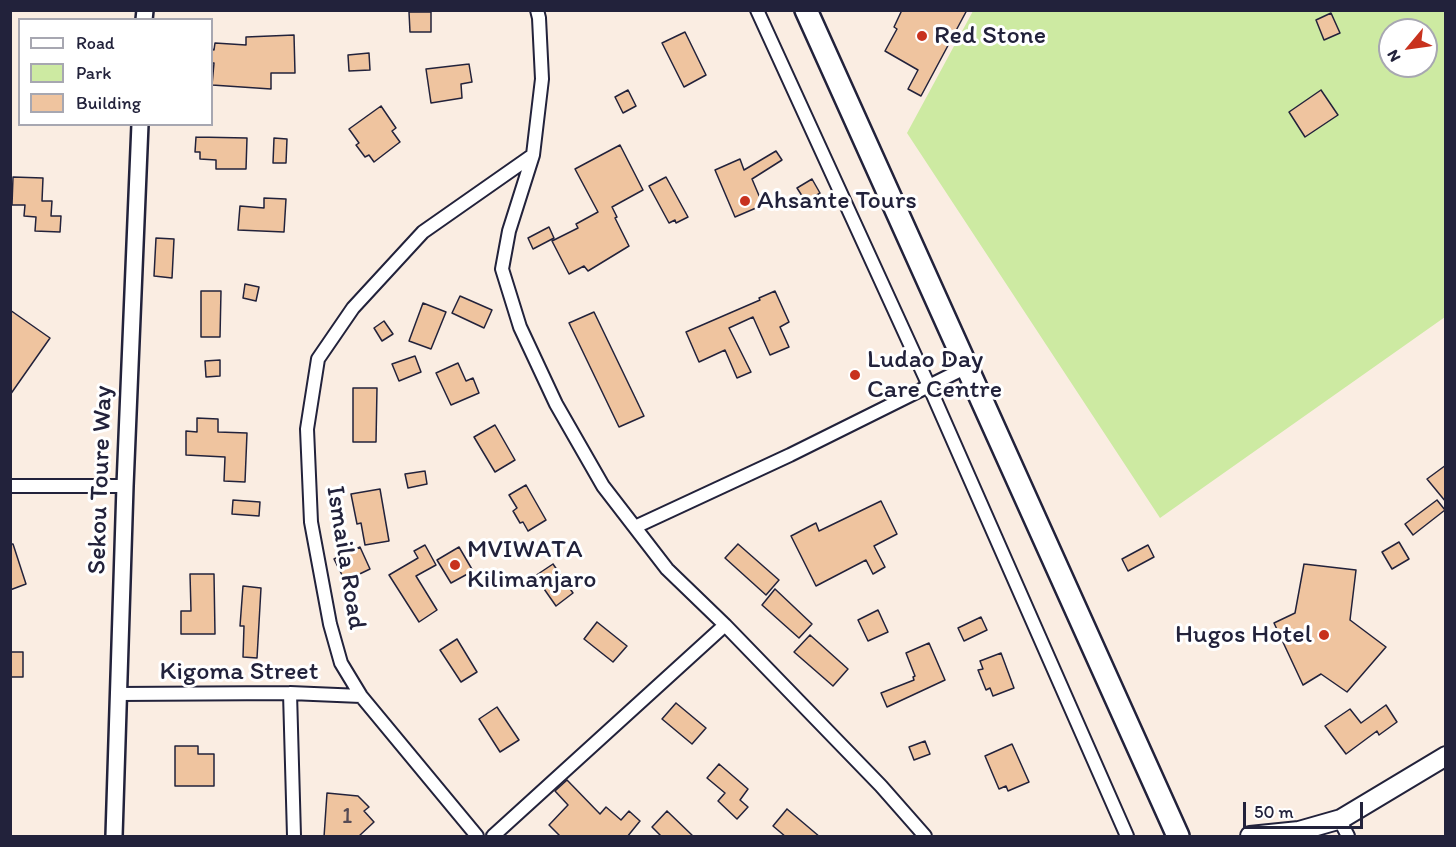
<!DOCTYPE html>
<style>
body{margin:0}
#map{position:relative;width:1456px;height:847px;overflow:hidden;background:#faede2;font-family:Itim,sans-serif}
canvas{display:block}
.frame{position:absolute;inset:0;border:12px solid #22223b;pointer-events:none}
.legend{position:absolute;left:18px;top:18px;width:195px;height:108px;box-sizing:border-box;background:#fff;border:2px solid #a7a7b1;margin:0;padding:8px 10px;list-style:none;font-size:18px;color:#22223b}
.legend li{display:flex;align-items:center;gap:12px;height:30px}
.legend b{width:30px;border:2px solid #a7a7b1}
.north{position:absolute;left:1378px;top:18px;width:60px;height:60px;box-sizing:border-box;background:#fff;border:2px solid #a7a7b1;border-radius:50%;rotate:241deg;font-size:16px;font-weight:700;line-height:24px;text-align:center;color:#22223b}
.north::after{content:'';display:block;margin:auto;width:21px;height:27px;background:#c8321e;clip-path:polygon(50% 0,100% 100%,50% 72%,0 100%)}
.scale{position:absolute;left:1243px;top:802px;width:120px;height:27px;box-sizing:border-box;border:3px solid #22223b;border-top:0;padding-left:8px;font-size:18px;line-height:21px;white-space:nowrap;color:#22223b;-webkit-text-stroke:4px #fff;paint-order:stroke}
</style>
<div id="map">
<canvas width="1456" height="847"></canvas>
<div class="frame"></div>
<ul class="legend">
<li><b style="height:8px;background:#fff"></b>Road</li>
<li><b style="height:16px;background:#cdeaa2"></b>Park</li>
<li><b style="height:16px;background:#efc49f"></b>Building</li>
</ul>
<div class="north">N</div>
<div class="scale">50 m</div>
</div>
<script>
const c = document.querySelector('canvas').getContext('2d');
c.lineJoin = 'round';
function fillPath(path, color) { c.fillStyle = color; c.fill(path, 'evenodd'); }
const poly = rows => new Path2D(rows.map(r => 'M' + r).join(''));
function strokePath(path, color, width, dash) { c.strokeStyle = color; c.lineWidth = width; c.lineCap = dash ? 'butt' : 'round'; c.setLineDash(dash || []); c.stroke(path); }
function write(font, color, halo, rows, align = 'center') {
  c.font = font + ' Itim,sans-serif'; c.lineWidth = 6; c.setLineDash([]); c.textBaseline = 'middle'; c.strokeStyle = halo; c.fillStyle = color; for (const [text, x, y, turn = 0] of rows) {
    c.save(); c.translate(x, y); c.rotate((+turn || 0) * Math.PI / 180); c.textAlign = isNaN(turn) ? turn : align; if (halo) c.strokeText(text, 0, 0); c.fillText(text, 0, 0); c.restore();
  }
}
fillPath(poly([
 [973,11,1445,11,1445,317,1160,518,907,133],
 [1390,30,1426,30,1426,66,1390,66]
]), '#cdeaa2');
const building = poly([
 [902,10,967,10,921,96,908,89,918,70,885,51,897,29,894,27,902,10],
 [409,12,431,12,431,32,410,32,409,12],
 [1331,13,1340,33,1324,40,1316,20,1331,13],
 [685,32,706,75,684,87,662,43,685,32],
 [294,35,295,73,271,73,271,89,212,85,214,63,212,63,212,49,214,50,215,43,246,45,246,37,294,35],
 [369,53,370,70,349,71,348,55,369,53],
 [469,64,472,82,461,84,462,98,431,103,426,69,469,64],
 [628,90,636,106,623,113,615,97,628,90],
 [1321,90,1338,115,1305,137,1289,112,1321,90],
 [381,106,396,128,392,131,400,142,374,162,369,155,365,157,356,145,359,143,349,129,381,106],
 [196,137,247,138,246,169,216,169,216,160,200,159,200,152,195,152,196,137],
 [274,138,287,139,286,163,273,163,274,138],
 [620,145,643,190,612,207,617,217,615,218,629,246,588,271,584,266,569,274,552,241,578,228,576,224,598,212,575,169,620,145],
 [776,151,782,160,752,179,763,205,735,217,715,170,740,159,744,170,776,151],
 [13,177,43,178,42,201,52,201,51,216,61,216,60,232,35,231,36,217,24,216,25,205,12,205,13,177],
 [666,177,688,217,676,223,675,220,669,223,649,186,666,177],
 [812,179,820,193,806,202,797,188,812,179],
 [264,198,286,199,284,232,238,230,240,206,264,208,264,198],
 [549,227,554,238,533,249,528,238,549,227],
 [156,238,174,239,172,278,154,276,156,238],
 [245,284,259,287,256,301,243,298,245,284],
 [201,291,221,291,220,337,201,337,201,291],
 [775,291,789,322,780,327,789,347,770,355,753,317,729,328,751,372,737,378,725,350,699,362,686,332,760,300,759,298,775,291],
 [460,296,492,310,484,328,452,313,460,296],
 [423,303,446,312,431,349,409,341,423,303],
 [10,310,50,338,10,395,10,310],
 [594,312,644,416,619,427,569,323,594,312],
 [384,321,393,334,382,341,374,328,384,321],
 [415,356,421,372,399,381,392,364,415,356],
 [220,360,220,376,206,377,205,361,220,360],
 [458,363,466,381,473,378,479,393,451,405,436,373,458,363],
 [353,388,377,388,376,442,353,442,353,388],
 [197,418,218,419,218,432,247,433,245,482,224,481,225,457,186,455,186,431,197,432,197,418],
 [495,425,515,460,495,472,474,437,495,425],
 [1446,465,1446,502,1427,479,1446,465],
 [425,471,427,484,408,488,405,474,425,471],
 [526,485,546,520,528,531,523,522,520,523,513,511,517,508,509,495,526,485],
 [380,489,389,541,365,545,361,523,357,524,351,494,380,489],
 [233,500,260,502,259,516,232,514,233,500],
 [1437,500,1445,510,1413,535,1405,524,1437,500],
 [881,501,897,534,874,546,885,567,873,574,866,560,816,586,791,536,816,523,819,531,881,501],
 [1399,542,1409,559,1392,569,1382,552,1399,542],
 [10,544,13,544,26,584,10,590,10,544],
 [738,544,779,580,766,595,725,558,738,544],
 [425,545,436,565,416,576,437,610,419,622,389,575,418,558,414,551,425,545],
 [1148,545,1154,557,1128,571,1122,559,1148,545],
 [360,547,370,569,345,581,334,559,360,547],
 [459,547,473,571,451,583,437,560,459,547],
 [553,564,573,593,556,606,535,576,553,564],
 [1304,564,1356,570,1350,620,1386,647,1347,692,1321,674,1303,685,1274,623,1295,613,1304,564],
 [190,574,214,574,215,634,181,634,181,611,191,611,190,574],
 [243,586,261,588,257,658,243,657,244,626,240,626,243,586],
 [775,589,812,624,799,638,762,605,775,589],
 [878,610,888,632,868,641,858,620,878,610],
 [981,617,987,630,964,641,958,628,981,617],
 [597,622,627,646,613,662,584,639,597,622],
 [810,635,848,669,833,686,794,652,810,635],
 [457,639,477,672,461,682,440,650,457,639],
 [929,643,945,680,887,707,881,693,914,680,913,677,915,676,906,653,929,643],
 [10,652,23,652,23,677,10,677,10,652],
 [1001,653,1014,688,993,696,990,688,986,690,978,670,983,669,980,661,1001,653],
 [676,703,706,728,692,744,662,719,676,703],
 [1386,705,1397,722,1379,735,1377,731,1346,754,1325,726,1350,709,1361,723,1386,705],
 [497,707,519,740,500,752,479,719,497,707],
 [925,741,930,754,914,760,909,747,925,741],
 [1012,744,1029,782,1008,791,1006,786,999,789,985,756,1012,744],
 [175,746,198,746,198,754,214,754,214,786,175,786,175,746],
 [719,764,748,789,740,800,748,807,737,819,718,801,725,793,707,778,719,764],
 [567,780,600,814,606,807,621,820,629,811,640,821,627,837,561,837,549,825,568,805,555,791,567,780],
 [327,793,358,796,369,807,364,811,374,822,358,837,324,837,327,793],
 [787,809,820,837,786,837,773,826,787,809],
 [667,811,694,837,662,837,652,827,667,811]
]);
fillPath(building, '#efc49f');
strokePath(building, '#22223b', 1.5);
const minor = poly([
 [537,10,539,18,542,79,533,155,509,231,502,269,520,327,556,404,603,486,667,569,725,625,881,786,925,836],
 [757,10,929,386,1127,836],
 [10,486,125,486],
 [635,527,790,455,967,367],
 [290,693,294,836],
 [117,694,290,693,361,696],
 [1339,819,1348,836],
 [477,836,361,696,341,663,330,624,311,522,307,429,318,359,353,308,423,232,533,155],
 [493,836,725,625]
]);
const tertiary = poly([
 [144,20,145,10],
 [114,836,125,486,140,124]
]);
const secondary = poly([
 [1250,836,1299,831,1341,819,1446,756]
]);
const trunk = poly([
 [806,10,1178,836]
]);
strokePath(minor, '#22223b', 16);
strokePath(tertiary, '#22223b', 20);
strokePath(secondary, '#22223b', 22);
strokePath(trunk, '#22223b', 26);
strokePath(minor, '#fff', 12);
strokePath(tertiary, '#fff', 15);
strokePath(secondary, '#fff', 18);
strokePath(trunk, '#fff', 21);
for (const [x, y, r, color] of [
 [922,36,6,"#c8321e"],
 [745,201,6,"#c8321e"],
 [855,375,6,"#c8321e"],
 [455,565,6,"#c8321e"],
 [1324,635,6,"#c8321e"]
]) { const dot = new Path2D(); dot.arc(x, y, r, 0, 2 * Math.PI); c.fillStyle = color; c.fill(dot); strokePath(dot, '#fff', 2); }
write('22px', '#554a54', null, [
 ["1",347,817]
]);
write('26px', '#22223b', '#fff', [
 ["Red Stone",934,36],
 ["Ahsante Tours",757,201],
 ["Ludao Day",867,360],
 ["Care Centre",867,390],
 ["MVIWATA",467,550],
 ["Kilimanjaro",467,580],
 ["Hugos Hotel",1312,635,"right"]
], 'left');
write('26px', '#22223b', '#fff', [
 ["Sekou Toure Way",101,480,-88],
 ["Ismaila Road",345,558,81],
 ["Kigoma Street",239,672]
]);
</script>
